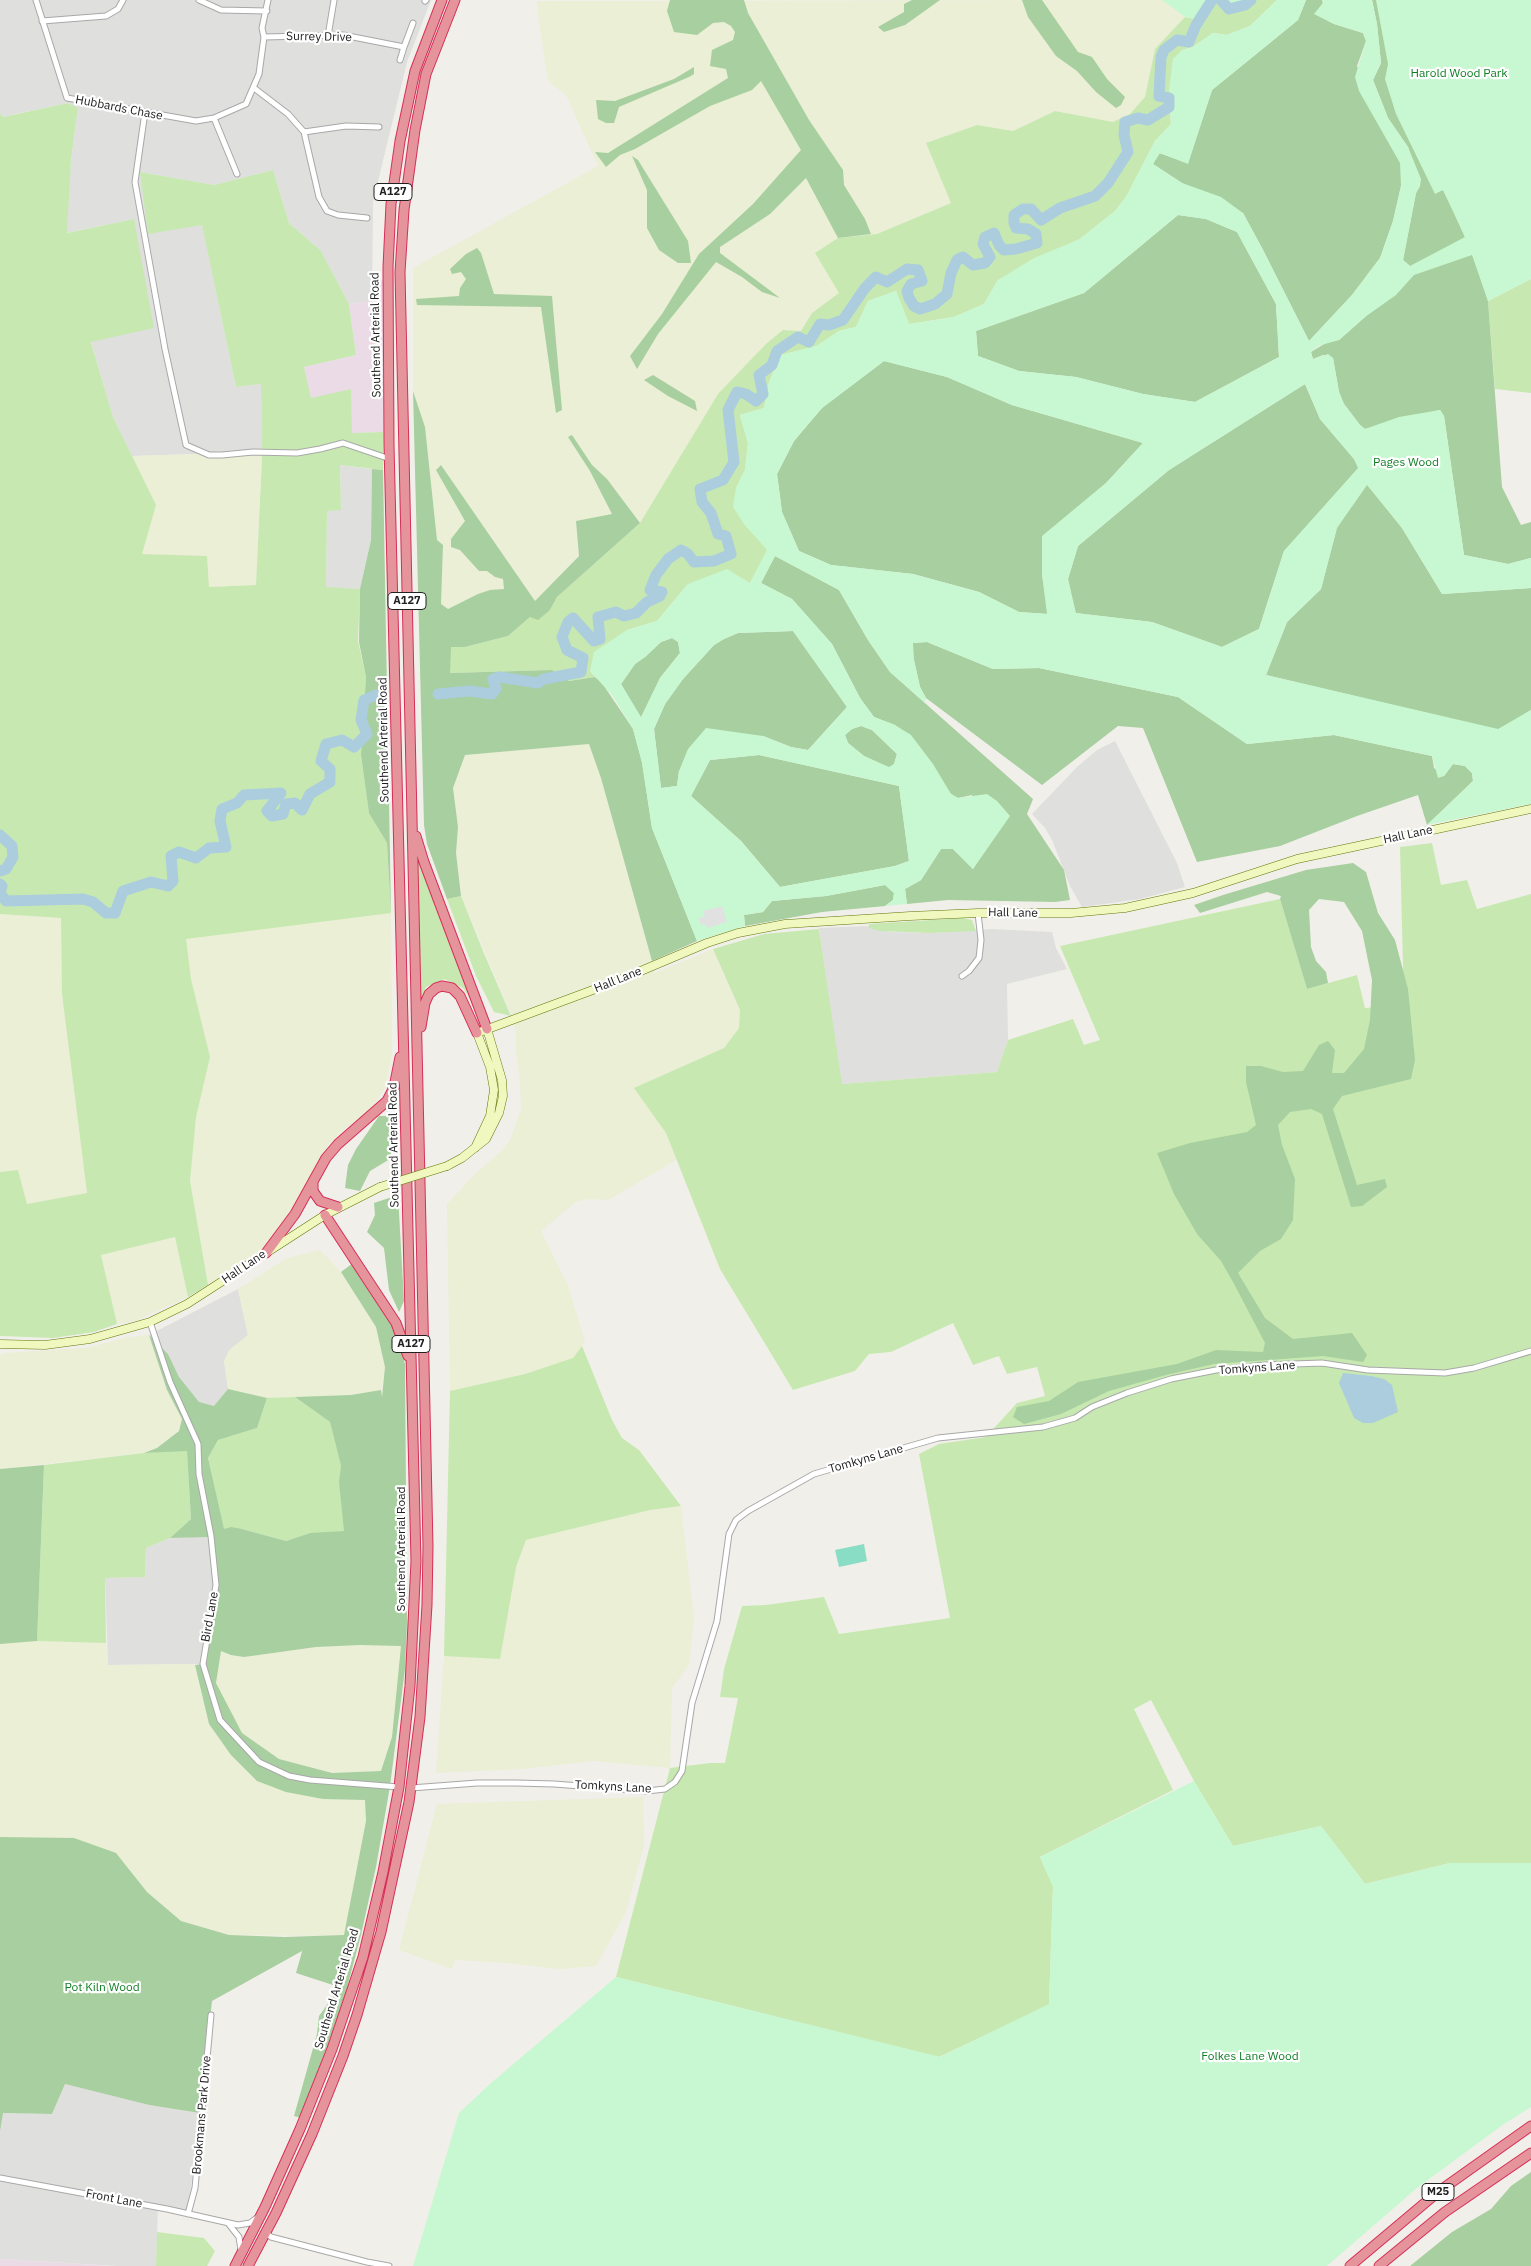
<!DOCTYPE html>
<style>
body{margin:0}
canvas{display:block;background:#f1efe9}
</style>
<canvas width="1531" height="2266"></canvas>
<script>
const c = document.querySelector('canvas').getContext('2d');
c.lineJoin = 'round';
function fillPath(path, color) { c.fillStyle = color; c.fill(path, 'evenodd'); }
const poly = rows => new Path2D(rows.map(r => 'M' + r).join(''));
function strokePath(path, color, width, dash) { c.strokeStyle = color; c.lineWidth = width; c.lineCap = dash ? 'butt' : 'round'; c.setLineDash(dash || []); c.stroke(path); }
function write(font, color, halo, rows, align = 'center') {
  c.font = font + ' "IBM Plex Sans",sans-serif'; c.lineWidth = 4.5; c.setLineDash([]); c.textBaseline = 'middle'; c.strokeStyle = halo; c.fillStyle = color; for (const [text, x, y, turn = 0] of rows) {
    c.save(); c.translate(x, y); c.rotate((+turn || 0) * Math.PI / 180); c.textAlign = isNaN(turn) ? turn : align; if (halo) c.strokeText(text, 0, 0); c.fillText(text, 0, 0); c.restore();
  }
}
fillPath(poly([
 [0,0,431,0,407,62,373,202,372,301,349,304,321,251,289,223,273,170,214,185,140,172,202,224,236,387,261,384,262,452,132,456,113,417,91,341,134,219,66,233,71,160,78,108,68,103,2,117,0,113],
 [340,465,372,469,371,540,360,589,326,588,327,511,341,509],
 [1115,741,1177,863,1185,887,1140,899,1082,907,1070,886,1052,840,1045,828,1032,814,1077,767,1097,750],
 [869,926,869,928,892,932,930,933,992,929,1052,932,1056,948,1067,969,1007,984,1008,1040,997,1072,841,1084,819,928],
 [238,1289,248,1335,224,1361,228,1389,214,1407,200,1404,180,1379,168,1354,149,1335],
 [211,1536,216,1585,203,1664,108,1665,105,1578,145,1577,146,1548,170,1538],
 [65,2084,149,2105,200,2113,188,2210,158,2206,156,2266,117,2266,0,2259,0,2113,52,2114]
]), '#dfdfde');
fillPath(poly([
 [383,280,383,432,352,433,310,398,304,367,356,355,349,304,372,301,372,284],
 [0,2259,111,2266,0,2266]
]), '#eadbe6');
fillPath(poly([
 [1162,0,1185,17,1155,49,1145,97,1130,114,1113,122,1055,111,1013,131,977,125,926,143,951,203,877,234,838,238,815,254,840,293,812,313,801,331,783,330,718,394,640,523,607,480,592,465,572,435,568,437,590,471,613,515,576,521,579,555,535,601,441,465,457,508,465,521,451,539,479,571,487,571,495,577,503,579,504,589,490,590,448,609,441,604,443,545,437,540,425,427,413,391,413,268,598,166,566,95,548,81,538,15,537,1],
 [262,452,256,585,209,587,207,556,141,554,156,505,132,456],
 [589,744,601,778,655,973,713,949,740,1011,739,1028,724,1048,635,1088,666,1133,676,1160,608,1200,590,1199,577,1201,541,1231,568,1286,585,1342,574,1358,524,1374,450,1391,447,1204,476,1173,503,1150,511,1138,521,1110,520,1081,516,1051,516,1033,510,1011,461,896,456,853,458,827,453,788,465,755],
 [391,913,392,1054,385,1087,370,1111,343,1130,328,1146,300,1196,274,1236,262,1250,208,1285,190,1181,196,1117,210,1057,191,979,185,938],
 [0,914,61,918,62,994,87,1194,27,1204,18,1170,0,1172],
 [175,1237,188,1297,137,1320,117,1324,101,1255],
 [320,1250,341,1272,376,1327,385,1367,382,1390,352,1395,268,1399,228,1389,224,1361,229,1350,248,1335,238,1289,287,1258],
 [149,1335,167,1390,182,1419,179,1430,157,1448,144,1453,0,1469,0,1355,6,1353,86,1348,129,1337],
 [681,1506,694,1619,689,1665,672,1688,670,1768,594,1761,523,1769,436,1773,444,1656,516,1567,526,1540,650,1510],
 [25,1640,106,1643,108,1665,194,1664,209,1725,231,1755,257,1781,323,1799,365,1800,366,1821,344,1936,229,1935,181,1921,147,1892,116,1853,0,1837,0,1644],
 [360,1645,401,1645,392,1737,381,1771,332,1773,279,1759,242,1733,216,1683,221,1650,231,1655,244,1657,316,1647],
 [643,1797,644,1845,626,1912,596,1966,560,1969,507,1963,455,1960,452,1969,399,1950,437,1804]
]), '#eaefd5');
fillPath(poly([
 [1255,0,1277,0,1250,26,1227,35,1213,33,1193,47,1182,50,1169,90,1173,103,1170,110,1171,124,1155,141,1126,197,1115,211,1080,239,998,280,984,304,954,317,909,324,896,291,868,301,856,327,839,331,817,346,781,355,769,382,764,408,740,415,748,443,745,470,736,488,744,524,768,549,750,583,688,584,657,621,627,630,590,671,595,677,569,681,552,670,450,673,450,647,465,647,508,636,530,617,550,610,557,597,640,523,718,394,766,344,783,330,801,331,812,313,839,293,815,253,838,238,877,234,951,203,926,143,977,125,1013,131,1055,111,1113,122,1130,114,1145,97,1155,49,1185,17,1201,20,1217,1,1247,8],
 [68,103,78,108,71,160,67,233,134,219,154,328,91,342,113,417,156,505,142,554,207,556,209,587,256,585,262,459,261,384,236,387,202,225,148,234,140,172,214,185,273,170,289,223,321,251,349,304,356,355,304,367,311,398,351,389,352,433,383,432,383,470,340,465,341,510,327,511,326,587,360,589,358,641,366,677,361,755,369,812,387,843,391,913,186,939,191,979,210,1057,196,1117,190,1181,208,1285,188,1297,175,1237,101,1255,117,1324,94,1332,53,1338,0,1336,0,1172,18,1170,27,1204,87,1193,62,994,61,918,0,914,0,113,3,117],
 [1531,279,1531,393,1495,389,1488,301],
 [1432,843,1441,885,1467,880,1477,909,1531,894,1531,1863,1450,1863,1365,1884,1321,1826,1233,1846,1194,1781,1151,1700,1134,1709,1173,1790,1040,1857,1053,1886,1049,2005,939,2057,616,1977,670,1768,710,1763,725,1763,738,1698,720,1697,724,1669,742,1606,766,1605,824,1597,839,1634,950,1618,919,1454,939,1444,986,1437,1017,1403,1045,1396,1037,1367,1007,1374,999,1356,973,1365,953,1323,891,1352,869,1354,855,1371,793,1390,720,1269,666,1133,634,1088,724,1048,739,1028,740,1010,713,949,764,934,819,929,842,1084,997,1072,1008,1040,1073,1019,1084,1045,1100,1040,1060,946,1280,899,1307,989,1357,975,1365,1008,1404,1005,1400,847],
 [418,855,475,1006,463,988,444,979,426,987,420,1002],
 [461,896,483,951,511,1016,494,1012,476,976,447,899],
 [963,918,972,920,976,931,930,933,880,931,869,928,869,924],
 [582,1346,612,1420,622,1438,639,1450,681,1506,650,1510,526,1540,516,1567,500,1659,444,1656,450,1391,525,1374,573,1358],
 [295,1397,330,1422,341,1466,345,1533,310,1533,286,1541,242,1529,223,1529,208,1458,218,1440,257,1428,267,1398],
 [187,1450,191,1519,170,1538,146,1548,145,1577,105,1578,106,1643,37,1641,44,1465,144,1453],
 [157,2232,204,2238,215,2251,207,2266,156,2266]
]), '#c7e9b1');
fillPath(poly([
 [670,0,744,0,748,13,809,120,843,170,844,185,865,219,871,234,838,238,806,178,770,214,720,247,720,253,780,298,762,292,742,277,716,262,658,334,637,369,630,356,662,314,699,254,753,204,801,150,761,81,752,90,710,106,635,149,620,155,606,167,595,152,608,153,728,78,726,69,710,66,712,50,733,40,735,32,731,26,724,22,713,23,697,35,674,32,667,11],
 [912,0,940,0,905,25,884,32,878,27,904,12,904,4],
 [1022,0,1042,0,1078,52,1092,57,1107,79,1125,97,1121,105,1116,108,1096,92,1077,71,1056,56,1028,17],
 [1306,0,1322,0,1323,3,1315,14,1334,24,1363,33,1366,41,1357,66,1401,163,1401,186,1393,221,1380,258,1352,295,1309,341,1262,248,1243,213,1182,183,1153,164,1159,153,1188,163,1212,90,1298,20],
 [1372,0,1388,0,1404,111,1452,208,1473,255,1488,301,1502,487,1521,525,1531,522,1531,558,1508,564,1464,555,1444,416,1440,410,1365,429,1360,425,1344,404,1339,392,1333,358,1323,355,1313,359,1311,352,1329,341,1339,340,1365,317,1410,266,1403,260,1416,193,1420,186,1408,147,1388,118,1373,80,1381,63,1377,24],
 [694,67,694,74,689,77,619,107,614,123,606,123,598,119,596,100,615,101,674,79],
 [632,156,638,160,688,241,691,263,678,263,659,250,647,228,647,190],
 [1178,215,1206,219,1237,232,1276,304,1279,357,1195,402,1143,394,1076,377,1019,371,978,356,976,331,1084,293],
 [477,248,481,253,494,294,552,296,562,410,556,413,541,307,417,305,416,299,459,296,460,288,466,279,461,272,452,274,450,269,466,254],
 [884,361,947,377,1012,405,1143,443,1107,482,1042,574,1048,614,1019,612,979,592,913,574,831,565,799,551,782,512,777,474,794,441,822,408],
 [653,375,695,401,697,411,668,396,644,380],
 [1305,384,1320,419,1354,459,1359,468,1284,551,1259,629,1222,647,1152,622,1075,613,1068,579,1078,546,1169,470],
 [413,391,425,427,437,540,443,545,441,604,448,609,478,594,490,590,504,589,503,579,495,577,487,571,479,571,460,550,451,547,451,539,465,521,436,470,441,465,535,601,579,556,576,521,612,514,590,471,568,437,572,435,592,465,607,479,640,523,557,597,550,610,538,620,530,617,508,636,465,647,451,647,450,673,552,670,569,681,595,677,602,683,633,729,642,762,652,828,697,941,652,961,601,778,589,744,465,755,453,788,458,827,456,853,461,896,447,899,427,844,424,825],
 [372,469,383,470,391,913,387,843,369,813,361,755,366,677,359,642,360,589,371,540],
 [1367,484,1402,528,1442,594,1531,588,1531,710,1498,730,1266,675,1287,622,1321,589,1337,527],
 [775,556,839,590,868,640,890,672,1033,799,1027,814,1064,870,1070,900,1055,902,948,900,907,904,905,889,921,880,941,849,953,849,973,869,988,844,972,795,958,798,951,794,895,725,874,717,860,698,832,644,792,599,761,583],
 [793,631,847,707,808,750,791,747,763,736,679,771,677,786,661,788,654,729,665,704,683,679,714,645,724,639,738,633],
 [672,638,678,642,680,653,660,678,641,718,621,684,635,664,645,657,661,642],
 [927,642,993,669,1039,668,1178,697,1247,744,1334,735,1432,756,1434,768,1444,776,1453,764,1465,766,1472,773,1473,781,1427,825,1418,795,1357,816,1280,846,1197,862,1143,728,1118,726,1042,785,926,698,920,687,912,651,912,643],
 [861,726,872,730,897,754,894,764,889,768,864,756,848,743,845,735,852,729],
 [759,755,899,786,909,861,895,866,780,887,741,841,691,796,710,760],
 [1353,863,1366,872,1378,913,1395,940,1408,989,1415,1060,1411,1079,1342,1096,1333,1109,1357,1185,1385,1179,1387,1187,1362,1206,1351,1207,1322,1114,1311,1109,1290,1112,1278,1125,1282,1145,1295,1179,1293,1220,1281,1239,1260,1251,1238,1273,1265,1318,1293,1339,1352,1333,1367,1355,1363,1362,1323,1356,1214,1364,1166,1375,1109,1391,1061,1414,1024,1424,1013,1417,1017,1407,1049,1401,1078,1382,1177,1364,1216,1350,1263,1352,1265,1343,1233,1282,1221,1261,1197,1234,1174,1194,1157,1153,1190,1143,1247,1132,1256,1125,1246,1082,1246,1066,1261,1066,1283,1072,1303,1071,1319,1045,1328,1041,1335,1050,1332,1073,1344,1073,1364,1049,1370,1020,1372,980,1362,931,1344,902,1319,899,1309,910,1311,947,1316,961,1326,972,1328,983,1307,989,1280,899,1281,896,1267,892,1200,913,1194,905,1223,895,1306,870],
 [885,885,894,893,893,900,885,906,822,912,745,926,744,915,763,912,772,901,826,896],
 [379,1116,392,1116,394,1132,390,1159,370,1171,360,1191,345,1188,348,1165,356,1149],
 [398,1195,404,1301,399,1312,389,1290,384,1248,367,1232,375,1215,374,1203],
 [353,1263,390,1321,402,1349,405,1365,407,1623,405,1669,390,1786,376,1867,361,1935,340,2014,302,2118,294,2116,317,2034,319,2016,337,1991,336,1986,296,1973,303,1948,302,1951,212,2001,200,2113,149,2105,65,2084,52,2114,3,2113,0,2131,0,1837,74,1838,116,1853,147,1892,181,1921,229,1935,285,1937,344,1935,366,1821,365,1800,323,1799,286,1792,257,1781,231,1755,209,1724,195,1665,203,1664,203,1648,213,1585,208,1537,170,1538,191,1519,187,1451,144,1453,157,1448,179,1431,182,1419,167,1390,149,1335,168,1354,179,1377,199,1402,214,1406,228,1389,267,1398,257,1428,218,1440,208,1458,224,1529,231,1527,242,1529,286,1541,310,1533,344,1531,339,1482,341,1466,330,1422,295,1397,351,1395,381,1390,382,1397,385,1367,376,1327,341,1272],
 [360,1645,401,1646,392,1737,381,1771,332,1773,279,1759,242,1733,216,1683,221,1651,231,1655,244,1657,316,1647],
 [44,1465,37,1641,0,1644,0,1469],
 [1531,2172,1531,2266,1410,2266,1452,2232,1491,2209,1511,2186]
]), '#a8cf9f');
fillPath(poly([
 [1162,0,1255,0,1248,8,1229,12,1217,1,1201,20,1185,17],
 [1277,0,1306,0,1298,20,1212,90,1188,164,1160,153,1153,164,1182,183,1221,197,1243,213,1262,248,1309,341,1352,295,1380,258,1393,221,1401,186,1400,163,1359,91,1355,77,1366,41,1363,33,1334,24,1314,14,1323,3,1322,0,1372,0,1377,24,1381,63,1373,80,1388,118,1408,147,1421,179,1420,186,1416,193,1403,260,1410,266,1465,237,1443,190,1435,194,1396,114,1385,79,1388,64,1376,0,1531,0,1531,279,1488,301,1472,255,1414,275,1396,295,1365,317,1339,340,1318,346,1311,352,1313,359,1328,354,1333,358,1339,392,1344,404,1360,425,1365,429,1399,417,1440,410,1444,416,1464,555,1508,564,1531,558,1531,588,1442,594,1402,528,1367,485,1337,528,1321,589,1287,622,1266,675,1498,729,1531,710,1531,804,1427,825,1473,781,1472,773,1465,766,1453,764,1444,776,1438,778,1432,756,1334,735,1247,744,1178,697,1039,668,993,669,927,642,913,643,914,660,920,687,926,698,925,703,890,672,868,640,839,590,775,556,761,583,792,599,832,644,860,698,874,717,895,725,911,735,933,764,951,794,958,798,987,794,997,801,1010,816,973,869,953,849,941,849,921,880,905,889,907,904,885,906,893,900,894,893,885,885,826,896,772,901,763,912,744,915,745,926,697,941,652,828,642,763,633,729,612,695,590,671,594,652,627,630,657,621,688,584,727,569,750,583,767,550,744,524,733,507,736,488,745,470,748,444,740,415,764,408,769,382,781,355,816,346,839,331,856,327,868,301,896,291,909,324,954,317,984,304,998,280,1034,258,1080,239,1115,211,1126,197,1155,141,1171,124,1170,110,1173,102,1169,90,1173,59,1182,50,1193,47,1213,33,1227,35,1250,26],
 [1178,215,1206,219,1237,232,1276,304,1279,357,1195,402,1143,394,1076,377,1019,371,978,356,976,331,1084,293],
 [884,361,947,377,1012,405,1143,443,1107,482,1042,536,1042,574,1047,614,1019,612,979,592,913,574,831,565,799,551,782,512,777,474,794,441,822,408],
 [1305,384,1320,419,1354,459,1358,468,1284,551,1259,629,1222,647,1152,622,1076,613,1068,579,1078,546,1169,470],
 [793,631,847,707,808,750,791,747,763,736,706,728,688,749,679,771,677,786,661,788,654,729,665,704,683,679,714,645,724,639,738,633],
 [672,638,678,642,680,653,660,678,641,717,621,684,635,664,645,657,661,642],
 [861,726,872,730,897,754,894,764,889,767,864,756,848,743,845,735,852,729],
 [759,755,899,786,909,861,895,866,780,887,741,841,691,796,710,760],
 [1194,1781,1233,1846,1321,1826,1365,1884,1450,1863,1531,1863,1531,2107,1504,2124,1417,2188,1327,2266,413,2266,459,2113,491,2083,616,1977,940,2057,1049,2004,1053,1887,1040,1857]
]), '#c8f8d1');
fillPath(poly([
 [864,1544,867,1561,839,1567,835,1550]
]), '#8addc5');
fillPath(poly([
 [722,906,727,922,707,928,705,924,701,925,699,918,705,916,703,911]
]), '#e1e1e1');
fillPath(poly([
 [1343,1373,1371,1376,1384,1379,1392,1385,1398,1412,1373,1423,1363,1423,1354,1418,1339,1383]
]), '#abcddd');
strokePath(poly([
 [1221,0,1229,9,1245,5,1251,0],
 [438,694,469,691,492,694,496,689,493,679,499,677,538,683,544,679,581,672,583,658,567,650,562,637,568,622,573,618,594,641,600,639,598,617,616,612,624,616,636,613,647,602,660,596,662,592,650,590,656,575,668,559,681,550,688,554,694,562,714,561,731,554,726,536,718,534,711,513,702,502,700,489,723,480,734,462,728,410,737,392,746,394,756,401,763,394,759,375,772,365,777,351,798,337,809,342,820,324,829,325,843,320,865,288,876,277,887,282,907,269,918,270,922,281,911,284,907,291,909,298,914,306,920,309,935,304,947,294,951,273,957,260,963,257,973,265,985,263,990,257,983,244,985,237,994,233,999,245,1004,250,1016,249,1037,243,1036,234,1028,229,1016,228,1014,223,1014,215,1023,209,1031,209,1041,220,1060,208,1095,196,1108,183,1128,152,1124,135,1125,122,1138,118,1148,120,1169,107,1169,98,1159,96,1161,57,1164,50,1177,40,1189,42,1196,25,1212,0],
 [0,835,12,846,13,857,6,869,0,871],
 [0,884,2,886,0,893,6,901,83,899,93,902,106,913,115,913,123,891,151,882,168,886,173,881,171,856,179,852,196,858,209,848,226,847,220,821,222,809,237,803,244,795,281,793,267,811,272,816,283,814,286,804,295,803,302,810,310,794,330,782,330,769,321,761,326,744,342,740,354,747,367,734,361,720,364,700,376,695]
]), '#abcddd', 11);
const street = poly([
 [36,0,67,98,196,121,214,118,246,104,259,74,264,37,262,28,268,0],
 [199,0,221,10,267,11],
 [425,1,426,0],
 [42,21,106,16,118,9,123,0],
 [328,36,334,0],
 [264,37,343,35,404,47,413,23],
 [400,60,404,47],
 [254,88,288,114,304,132,319,197,327,211,338,215,367,218],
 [145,112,135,182,165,349,186,445,209,455,222,455,253,452,297,453,320,449,343,443,390,459],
 [214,118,237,174],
 [304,132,346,126,379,127],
 [962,976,969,971,979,958,981,940,978,913],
 [150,1322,170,1382,198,1444,199,1474,211,1536,216,1585,203,1664,220,1720,259,1762,289,1776,310,1780,399,1787],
 [411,1788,477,1783,516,1783,554,1784,647,1791,665,1789,675,1782,682,1771,692,1703,717,1621,729,1534,736,1520,748,1511,814,1474,938,1438,1043,1427,1075,1418,1092,1407,1127,1393,1171,1379,1216,1370,1265,1365,1322,1363,1368,1370,1445,1373,1474,1368,1531,1351],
 [0,2178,167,2209,238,2225,250,2223,258,2217],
 [188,2214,195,2188,211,2015],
 [228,2223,239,2237,241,2250],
 [266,2233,271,2237,367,2262,389,2266]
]);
const secondary = poly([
 [475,1148,490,1116,494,1090,490,1067,477,1033,617,981,707,943,738,933,785,924,910,916,978,913,1071,913,1125,908,1193,893,1297,859,1531,809],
 [447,1166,462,1158,486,1139,499,1113,503,1096,502,1080,487,1029],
 [0,1344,45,1345,90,1339,150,1322,187,1304,325,1215,380,1187]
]);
const highway = poly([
 [416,836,424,862,487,1029],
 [421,1027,425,1003,429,994,436,988,442,986,452,988,460,996,477,1033],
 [313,1183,313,1191,320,1201,338,1207],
 [325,1215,396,1323,408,1356],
 [266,1253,295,1214,326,1158,338,1144,387,1101,394,1087,400,1057],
 [235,2266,265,2207,300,2129,332,2049,363,1957,383,1872,399,1787,410,1686,416,1561,389,445,388,267,391,204,400,141,415,71,442,0],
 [248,2266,276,2213,312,2134,343,2056,357,2015,381,1932,409,1802,420,1717,427,1605,428,1546,400,272,404,210,415,130,426,74,455,0],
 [1350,2266,1438,2192,1531,2126],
 [1379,2266,1445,2212,1531,2153]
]);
strokePath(street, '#a8a8a8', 7);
strokePath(secondary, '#617809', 9);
strokePath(highway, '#d62f58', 11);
strokePath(street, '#fff', 5);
strokePath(secondary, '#f0f8c0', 8);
strokePath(highway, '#e5949b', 9);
const secondaryBridge = poly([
 [380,1187,447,1166]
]);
strokePath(secondaryBridge, '#617809', 9, []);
strokePath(secondaryBridge, '#f0f8c0', 8);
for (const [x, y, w] of [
 [393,192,38],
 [407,601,38],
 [411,1344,38],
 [1438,2192,32]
]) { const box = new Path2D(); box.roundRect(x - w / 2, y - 8.5, w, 17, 4); c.fillStyle = '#fff'; c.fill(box); strokePath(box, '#212121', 1); }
write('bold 11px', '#212121', null, [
 ["A127",393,192],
 ["A127",407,601],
 ["A127",411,1344],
 ["M25",1438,2192]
]);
write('12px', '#212121', '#fff', [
 ["Surrey Drive",319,37,1],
 ["Hubbards Chase",119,108,11],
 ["Southend Arterial Road",376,335,-91],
 ["Southend Arterial Road",384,740,-91],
 ["Hall Lane",1408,835,-12],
 ["Hall Lane",1013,913,1],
 ["Hall Lane",618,980,-22],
 ["Southend Arterial Road",394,1145,-91],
 ["Hall Lane",244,1267,-34],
 ["Tomkyns Lane",1257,1368,-4],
 ["Tomkyns Lane",866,1459,-16],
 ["Southend Arterial Road",402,1549,-90],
 ["Bird Lane",210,1617,-80],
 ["Tomkyns Lane",613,1787,3],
 ["Southend Arterial Road",337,1989,-73],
 ["Brookmans Park Drive",202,2115,-85],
 ["Front Lane",114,2199,11]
]);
write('12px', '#107f24', '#fff', [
 ["Harold Wood Park",1459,74],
 ["Pages Wood",1406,463],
 ["Pot Kiln Wood",102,1988],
 ["Folkes Lane Wood",1250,2057]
]);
</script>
